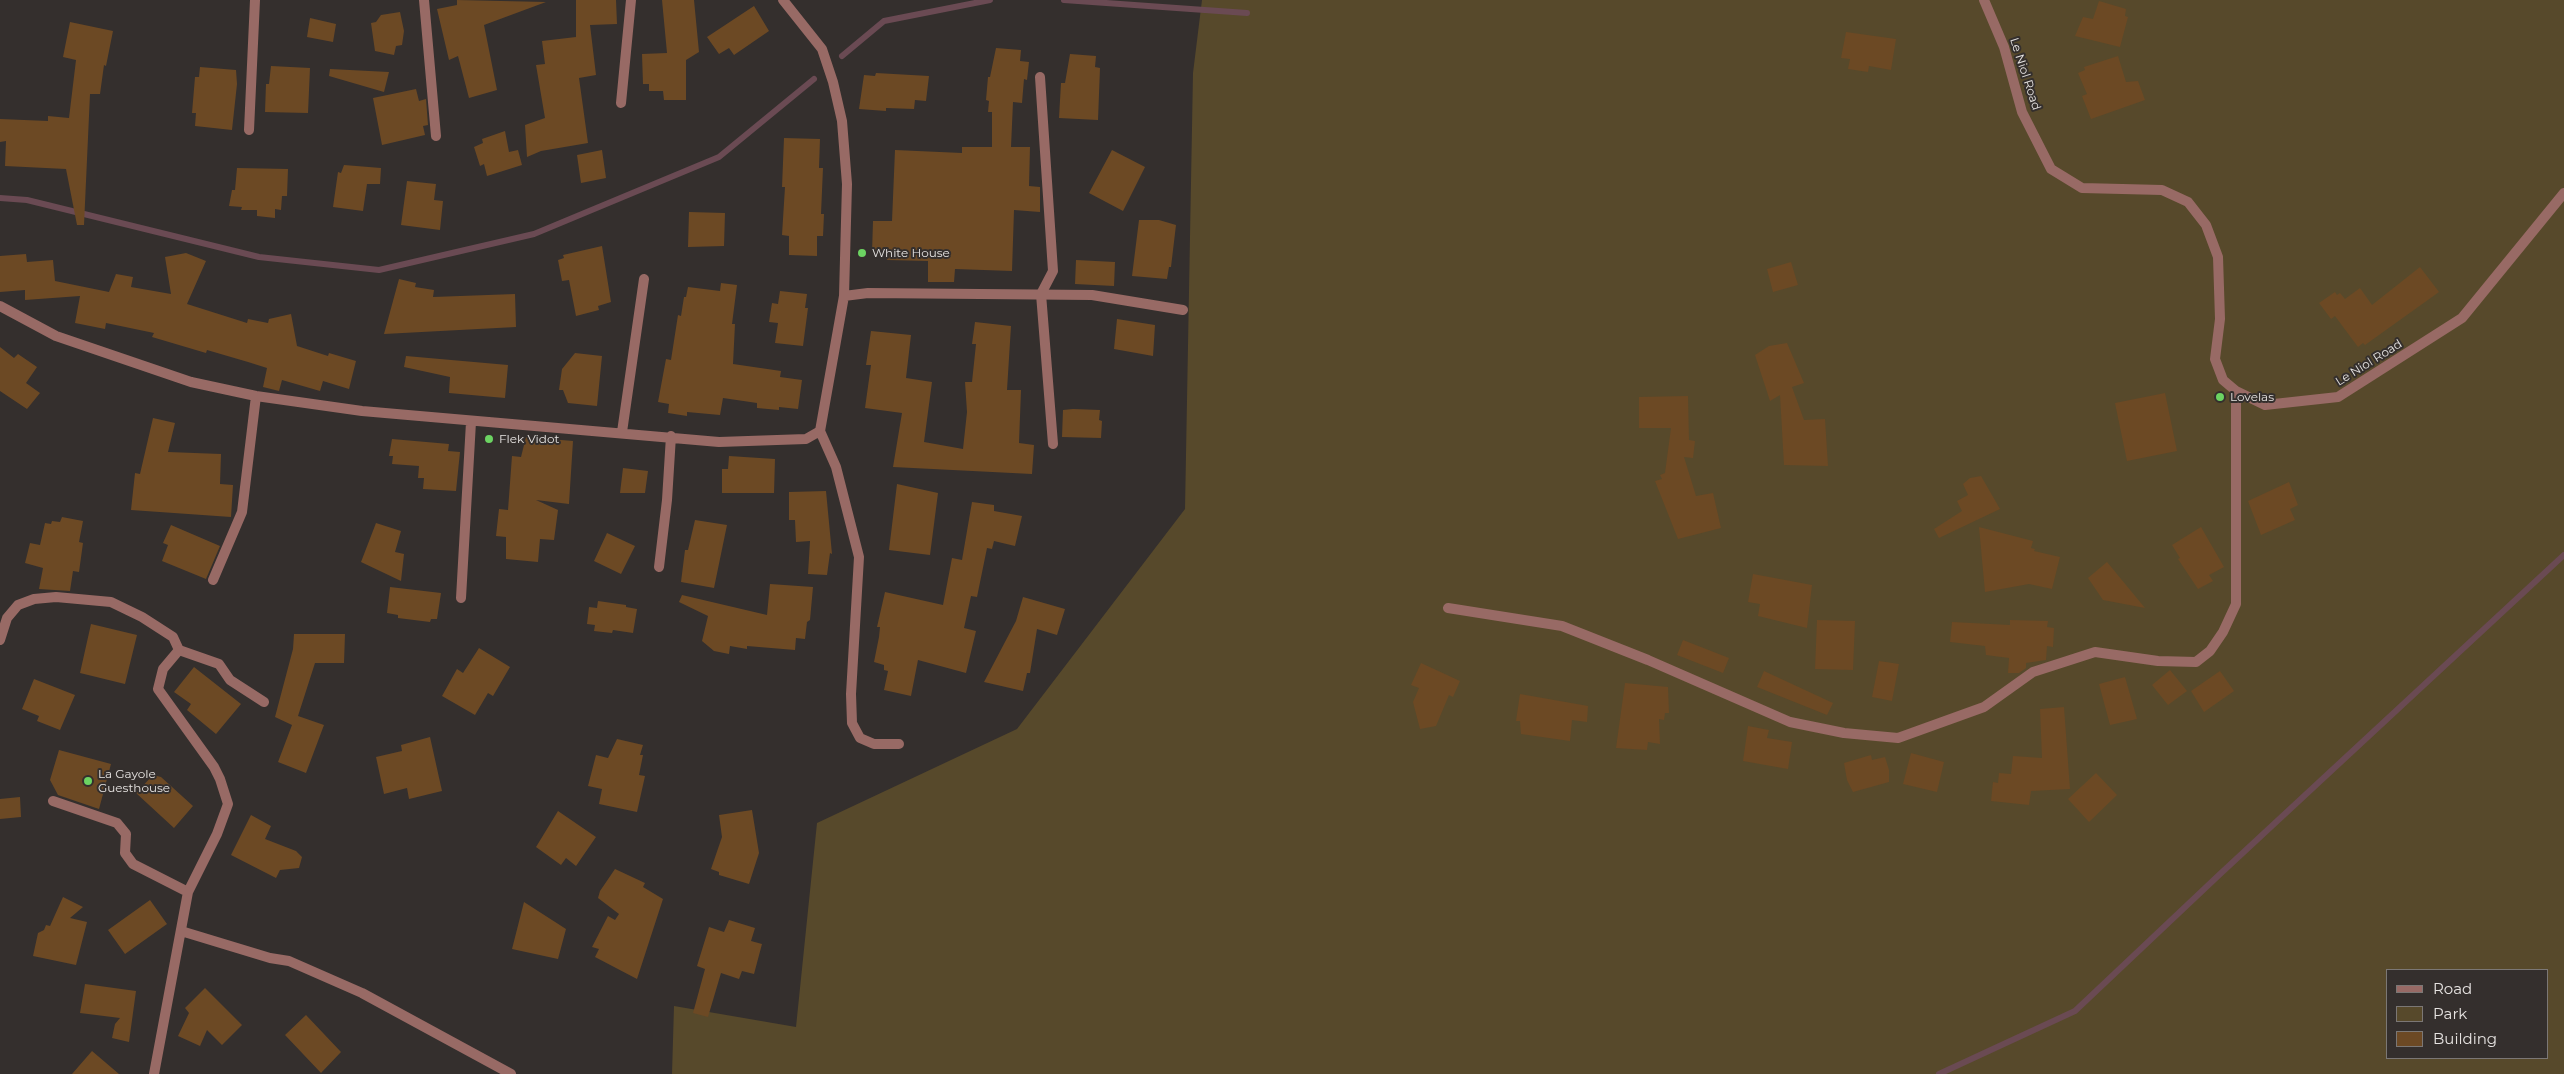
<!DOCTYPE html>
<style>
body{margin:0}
#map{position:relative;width:2564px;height:1074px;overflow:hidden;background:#342f2d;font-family:Montserrat,sans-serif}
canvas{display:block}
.legend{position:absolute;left:2386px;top:969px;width:162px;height:90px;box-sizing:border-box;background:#342f2d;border:1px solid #7b7775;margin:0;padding:6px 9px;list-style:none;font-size:15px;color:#e6e3e1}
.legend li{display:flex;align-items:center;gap:10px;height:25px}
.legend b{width:25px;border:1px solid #7b7775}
</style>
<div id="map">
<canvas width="2564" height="1074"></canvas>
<ul class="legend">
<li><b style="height:6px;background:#986a65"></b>Road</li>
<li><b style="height:14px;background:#57492b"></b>Park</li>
<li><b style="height:14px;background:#6c4924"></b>Building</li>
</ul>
</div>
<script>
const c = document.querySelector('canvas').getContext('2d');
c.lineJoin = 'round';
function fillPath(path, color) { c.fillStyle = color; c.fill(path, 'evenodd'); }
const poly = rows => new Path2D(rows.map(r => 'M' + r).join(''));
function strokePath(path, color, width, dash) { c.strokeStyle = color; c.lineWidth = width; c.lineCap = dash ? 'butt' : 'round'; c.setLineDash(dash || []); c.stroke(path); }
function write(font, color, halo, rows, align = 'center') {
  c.font = font + ' Montserrat,sans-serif'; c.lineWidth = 4; c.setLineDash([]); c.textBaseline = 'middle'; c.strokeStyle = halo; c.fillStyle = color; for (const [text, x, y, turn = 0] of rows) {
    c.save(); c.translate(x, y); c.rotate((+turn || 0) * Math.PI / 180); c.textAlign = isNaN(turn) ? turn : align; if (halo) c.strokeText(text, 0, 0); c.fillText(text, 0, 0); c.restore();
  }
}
fillPath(poly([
 [1202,0,2564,0,2564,1074,672,1074,674,1006,796,1027,817,823,1017,729,1185,509,1193,73],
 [2388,970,2548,970,2548,1058,2388,1058]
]), '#57492b');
strokePath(poly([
 [1064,0,1247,13],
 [842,56,884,21,990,0],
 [0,198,27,200,259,257,379,270,534,234,719,157,814,79],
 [1939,1074,2075,1011,2219,875,2564,555]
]), '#6a4a53', 6);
fillPath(poly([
 [457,0,546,2,484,25,497,90,469,98,458,56,449,60,437,9,457,5],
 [576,0,616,0,617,24,590,25,596,75,579,78,588,143,541,151,527,157,525,125,545,118,536,65,545,64,542,41,576,37],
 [662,0,694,0,699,52,686,60,686,100,664,100,663,91,649,91,649,84,643,84,642,54,667,53],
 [2099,1,2126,9,2125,16,2128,17,2120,47,2075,36,2083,17,2093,19],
 [754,6,769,31,734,55,729,48,719,54,707,37],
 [400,12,404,31,402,45,396,46,394,55,375,51,371,23,376,22,381,15],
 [310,18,336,24,333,42,307,37],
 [70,22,113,31,106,66,104,65,100,94,90,94,84,225,77,225,66,169,5,166,6,141,0,142,0,119,48,121,48,116,69,118,76,60,63,57],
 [1846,32,1896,39,1891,70,1869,66,1868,72,1848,69,1850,59,1841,58],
 [996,48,1021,50,1020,61,1029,62,1027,80,1024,79,1022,103,1013,102,1011,147,1030,147,1029,186,1040,187,1040,212,1014,210,1012,271,955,269,954,282,928,282,928,261,887,260,888,253,872,253,873,221,892,221,895,150,962,153,962,147,992,147,992,112,988,112,989,101,986,100,988,77,990,77],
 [1070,54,1096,56,1095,67,1100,68,1098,120,1059,118,1061,83,1065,83],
 [2118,56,2126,82,2138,81,2145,100,2091,119,2082,96,2087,94,2078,73,2085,70,2084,67],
 [271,66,310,68,308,113,265,112,266,84,269,84],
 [200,67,236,70,237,84,232,130,195,126,196,113,192,113,195,77,199,77],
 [330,69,389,72,384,92,329,76],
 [876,73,929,76,926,101,915,100,914,109,886,108,886,111,859,109,864,75,875,76],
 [416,89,419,101,426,99,428,125,423,126,425,135,382,145,373,98],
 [505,131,509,152,518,150,522,165,487,176,484,164,480,166,474,147,483,143,482,139],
 [784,138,820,139,819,168,823,168,821,214,824,214,823,236,817,236,817,256,789,255,789,236,782,235,785,187,782,187],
 [602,150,606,178,581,183,577,155],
 [1112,150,1145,167,1123,211,1089,193],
 [344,165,381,168,380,184,367,184,363,211,333,207,338,172,341,173],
 [237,168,288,169,287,196,282,196,281,210,275,209,275,218,257,216,257,210,241,210,242,207,229,206,232,190,235,190],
 [407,181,436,184,434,200,443,201,440,230,401,225],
 [689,212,725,213,724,246,688,247],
 [1139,220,1159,220,1176,225,1171,267,1169,267,1167,279,1132,276],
 [602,246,611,302,598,306,599,310,576,316,569,280,562,281,558,260,564,258,563,255],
 [186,253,206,261,187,304,247,323,248,319,268,323,269,319,291,314,297,346,328,356,329,353,356,361,349,389,323,381,320,391,282,380,279,391,263,387,267,368,248,362,207,350,206,353,152,337,154,333,106,323,105,329,75,323,80,296,25,300,25,290,0,292,0,256,26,254,27,262,53,260,55,281,109,292,116,274,133,277,131,287,171,294,165,257],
 [1076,260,1115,262,1114,286,1075,284],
 [1791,262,1798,285,1773,292,1767,269],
 [2420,267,2439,292,2365,345,2363,343,2358,347,2335,316,2331,319,2319,303,2335,292,2337,295,2340,293,2345,299,2360,288,2372,305],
 [399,279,416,283,415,287,434,290,433,297,515,294,516,327,384,334],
 [721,283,737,285,732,324,735,324,733,364,781,371,780,377,802,380,798,409,779,407,779,410,757,408,757,403,723,398,720,415,687,412,687,416,668,413,669,404,658,402,666,359,671,360,678,315,681,316,684,297,686,297,688,287,720,291],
 [780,291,807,294,805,308,808,308,803,346,775,343,778,323,769,322,772,303,778,304],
 [1117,319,1155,325,1153,356,1114,349],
 [975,322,1011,326,1007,390,1021,390,1019,443,1034,445,1032,474,893,467,902,413,865,408,871,365,866,365,871,331,911,335,906,378,932,382,924,442,963,449,967,412,965,382,972,382,976,344,972,344],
 [1787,343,1804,383,1792,387,1804,420,1825,419,1828,466,1784,465,1780,395,1770,401,1755,355,1769,346],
 [0,347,14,358,18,354,37,367,26,383,40,393,27,409,0,391],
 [575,353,602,356,597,406,568,403,563,390,559,390,562,369],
 [406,356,508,365,505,398,449,393,450,377,404,367],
 [2165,393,2177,451,2127,461,2115,403],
 [1688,396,1689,440,1695,441,1693,458,1684,457,1696,496,1713,493,1721,528,1678,539,1655,481,1662,479,1660,475,1665,473,1671,428,1639,428,1639,397],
 [1073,409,1100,410,1099,420,1102,421,1101,438,1062,437,1063,410],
 [153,418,175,423,168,452,221,454,220,484,233,485,231,517,131,510,135,473,140,474],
 [526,437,573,441,569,504,536,500,558,510,554,540,540,539,538,562,506,559,506,537,496,536,499,509,508,510,512,456,521,457],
 [392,439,449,444,448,451,460,452,456,491,423,489,424,478,418,478,419,466,392,464,393,456,389,456],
 [729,456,775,459,774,493,722,493,722,469,728,469],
 [623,468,648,471,645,493,620,493],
 [1981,476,2000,509,1939,538,1934,529,1962,511,1957,501,1968,495,1963,484,1970,478],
 [2289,482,2298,505,2290,509,2295,520,2261,535,2248,501],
 [897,484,938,493,930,555,889,550],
 [826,491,832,554,830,553,827,575,808,574,810,541,796,542,795,520,789,520,789,492],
 [972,502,994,505,994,511,1022,516,1015,546,994,541,992,549,987,548,977,597,971,596,964,628,976,631,966,673,918,660,911,696,884,690,888,671,884,670,884,665,874,662,879,637,880,627,877,627,885,592,943,605,952,558,962,560],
 [62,517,83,521,79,542,83,543,79,572,73,571,70,591,39,589,43,568,25,563,30,543,40,545,45,523,51,524,52,521,60,522],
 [695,520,727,525,714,588,681,582,685,550,688,550],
 [376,523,401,531,395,552,404,554,401,581,361,562],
 [171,525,220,546,206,579,162,561,168,545,163,543],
 [1979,527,2033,541,2031,548,2035,549,2034,551,2060,557,2052,589,2029,584,1985,592],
 [2201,527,2224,567,2209,575,2213,581,2198,589,2178,559,2180,558,2172,545],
 [607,533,635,546,621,574,594,561],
 [2107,562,2145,608,2103,600,2088,578],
 [1753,574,1812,585,1807,628,1758,616,1760,604,1748,602],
 [770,584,813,587,810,620,807,622,805,639,796,638,795,650,747,646,747,649,730,646,729,654,714,651,702,641,708,616,679,602,682,595,767,615],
 [390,587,441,593,437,619,431,619,430,622,398,618,398,615,387,613],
 [1023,597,1065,609,1057,635,1037,629,1030,673,1027,673,1023,691,984,682,1016,621],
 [598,601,626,605,626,607,637,609,633,633,613,630,612,633,594,631,595,625,587,624,589,607,597,608],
 [1817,620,1855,621,1853,670,1815,669],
 [2010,620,2048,621,2047,627,2054,628,2053,647,2047,646,2046,660,2026,663,2026,668,2019,673,2008,673,2009,658,1986,655,1985,646,1950,642,1952,622,2010,625],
 [91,624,137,635,125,684,80,673],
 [294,634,345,634,344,663,315,663,298,716,324,725,306,773,278,762,292,725,275,717,293,649],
 [1683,640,1729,658,1723,673,1677,655],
 [479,648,510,667,493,696,488,693,475,715,442,696,457,669,463,673],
 [1879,661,1899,664,1892,701,1872,697],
 [1421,663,1460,681,1453,697,1449,695,1436,726,1420,729,1413,702,1419,688,1411,685],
 [194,667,241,704,216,734,187,710,191,704,174,692],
 [2170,670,2187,691,2168,705,2152,685],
 [1764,671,1833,703,1827,715,1757,687],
 [2220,671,2234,691,2204,712,2191,691],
 [2125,677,2137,719,2110,725,2099,684],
 [34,679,75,695,60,730,37,721,39,716,22,709],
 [1625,683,1668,687,1669,713,1665,713,1664,720,1659,719,1660,744,1648,742,1647,750,1616,748],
 [1520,694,1588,706,1587,722,1572,720,1570,741,1521,734,1520,721,1516,721],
 [2064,707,2070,789,2031,791,2029,805,1991,801,1993,782,1998,783,1999,773,2011,774,2013,756,2042,758,2040,709],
 [1748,726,1769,730,1767,738,1792,742,1788,769,1743,761],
 [430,737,442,791,409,799,407,788,384,794,376,757,402,751,401,745],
 [617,739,643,745,640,755,643,755,639,775,645,776,637,812,599,804,602,789,588,786,596,755,608,758],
 [59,750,111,764,99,809,58,795,50,780],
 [1911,753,1944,762,1937,792,1903,784],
 [1871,755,1872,760,1885,757,1889,770,1889,782,1853,792,1847,780,1844,763],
 [2096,773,2117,795,2089,822,2068,799],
 [153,775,161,777,193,806,174,828,136,793],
 [20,797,21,817,0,819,0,799],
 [752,810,759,853,749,884,719,875,719,872,711,869,722,837,719,815],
 [558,811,596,837,576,866,566,858,561,865,536,847],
 [251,815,271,826,265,839,296,851,302,857,299,868,280,870,276,878,231,855],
 [615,869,645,883,643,887,663,899,637,979,595,957,599,949,592,947,608,916,615,920,619,914,598,898,600,891],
 [63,897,83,907,70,918,87,922,76,965,33,956,38,933,44,930,46,925,50,926],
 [150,900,167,924,125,954,108,930],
 [524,902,566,929,558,959,512,949],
 [729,920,755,928,751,941,762,944,754,974,742,971,739,979,721,973,708,1017,693,1013,705,969,697,966,709,927,724,932],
 [85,984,136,991,129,1042,112,1038,115,1024,120,1018,80,1013],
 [205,988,242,1025,222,1045,207,1030,200,1046,178,1036,189,1013,185,1008],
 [306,1015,341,1052,321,1073,285,1035],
 [92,1051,119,1074,72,1074]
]), '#6c4924');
strokePath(poly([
 [1040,77,1053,271,1041,294,1053,444],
 [0,640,7,618,18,605,34,599,56,597,111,602,142,617,173,637,179,650,219,664,230,680,264,702]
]), '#986a65', 10);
strokePath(poly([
 [424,0,436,136],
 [783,0,822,49,833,82,842,121,847,184,844,296,820,431,836,467,859,557,851,694,852,723,860,738,874,744,899,744],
 [1984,0,2004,47,2022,112,2051,169,2082,188,2162,190,2188,202,2206,225,2218,257,2220,319,2215,359,2223,380,2236,391,2265,405,2338,397,2462,318,2564,193],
 [621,103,631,0],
 [249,130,255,0],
 [844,296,868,293,1092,295,1183,310],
 [0,306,56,336,191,382,256,396,362,411,719,442,806,439,820,431],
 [622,432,644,279],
 [659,567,667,500,671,436],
 [213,580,242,512,256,396],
 [461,598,471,422],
 [1448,608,1562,626,1648,660,1790,722,1844,733,1898,738,1984,707,2033,672,2095,652,2158,661,2196,662,2210,651,2223,632,2236,604,2236,391],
 [53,801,117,823,126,834,125,853,133,864,188,892],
 [181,931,270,958,289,961,362,993,511,1074],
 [154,1074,188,892,217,834,228,804,220,779,214,767,158,689,163,669,179,650]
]), '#986a65', 10);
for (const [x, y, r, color] of [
 [862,253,5,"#6cd362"],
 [2220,397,5,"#6cd362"],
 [489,439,5,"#6cd362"],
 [88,781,5,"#6cd362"]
]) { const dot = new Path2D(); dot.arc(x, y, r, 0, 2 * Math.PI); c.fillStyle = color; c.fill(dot); strokePath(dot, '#342f2d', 2); }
write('12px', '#e6e3e1', '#342f2d', [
 ["Le Niol Road",2025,74,72],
 ["Le Niol Road",2369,363,-32]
]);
write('12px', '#e6e3e1', '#342f2d', [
 ["White House",872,253],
 ["Lovelas",2230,397],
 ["Flek Vidot",499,439],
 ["La Gayole",98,774],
 ["Guesthouse",98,788]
], 'left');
</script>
